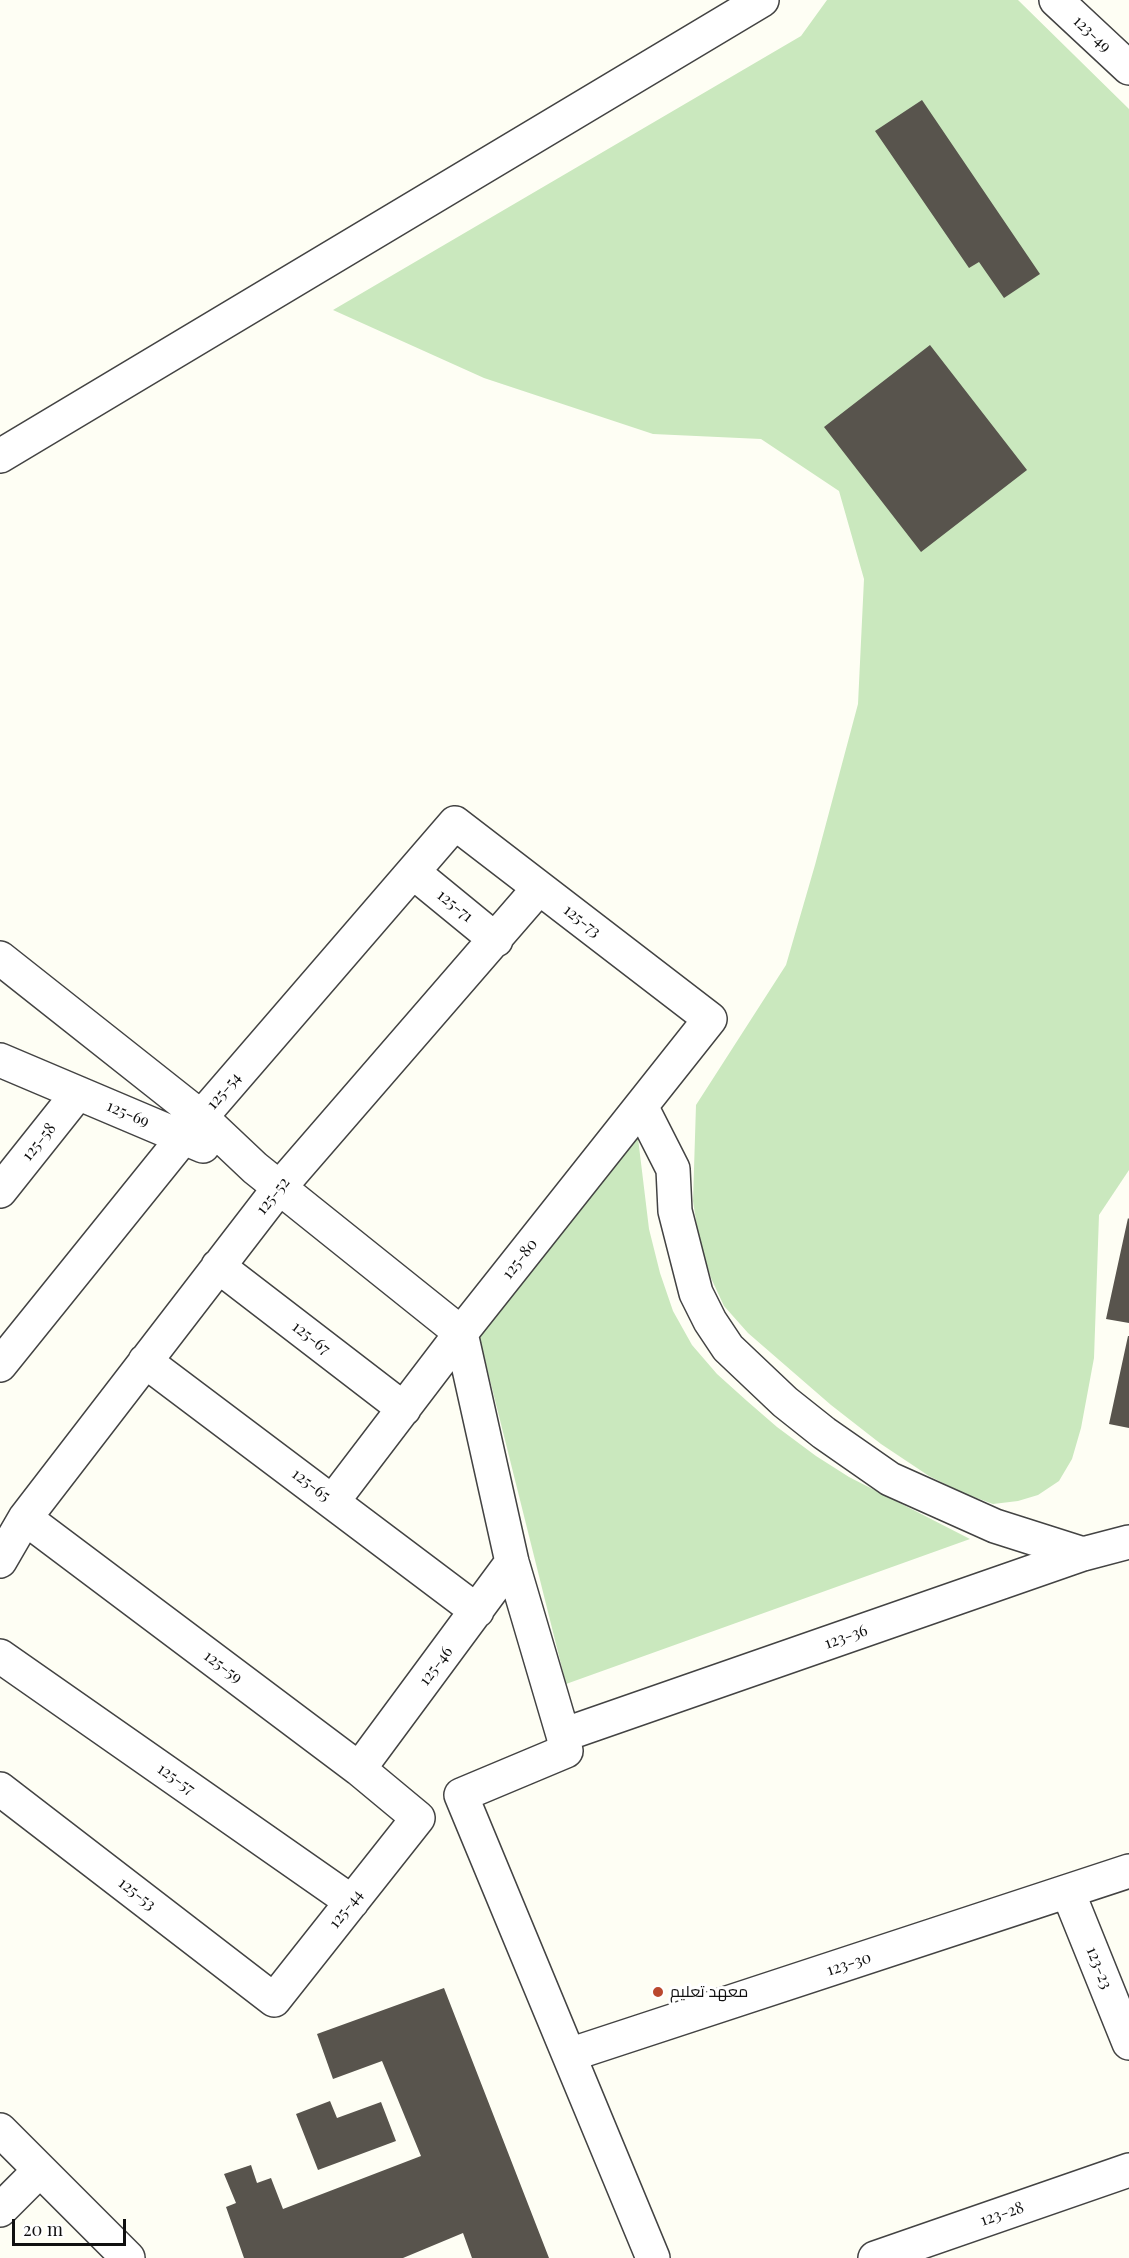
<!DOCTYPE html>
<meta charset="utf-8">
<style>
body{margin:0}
#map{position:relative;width:1129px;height:2258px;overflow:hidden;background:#fefef4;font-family:"Playfair Display",serif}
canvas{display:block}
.scale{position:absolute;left:12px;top:2219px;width:114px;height:27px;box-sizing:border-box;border:3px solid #101010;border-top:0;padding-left:8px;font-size:18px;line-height:21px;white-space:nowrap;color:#101010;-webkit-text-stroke:4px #fff;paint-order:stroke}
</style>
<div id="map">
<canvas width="1129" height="2258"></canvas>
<div class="scale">20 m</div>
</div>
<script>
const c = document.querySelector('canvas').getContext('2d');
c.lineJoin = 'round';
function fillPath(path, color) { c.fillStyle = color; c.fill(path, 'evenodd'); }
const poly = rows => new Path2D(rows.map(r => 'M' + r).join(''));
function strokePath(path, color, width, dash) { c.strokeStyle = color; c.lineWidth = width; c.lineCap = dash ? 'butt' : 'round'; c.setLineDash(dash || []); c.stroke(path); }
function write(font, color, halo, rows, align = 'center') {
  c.font = font + ' "Playfair Display",Cairo,serif'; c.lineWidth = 6; c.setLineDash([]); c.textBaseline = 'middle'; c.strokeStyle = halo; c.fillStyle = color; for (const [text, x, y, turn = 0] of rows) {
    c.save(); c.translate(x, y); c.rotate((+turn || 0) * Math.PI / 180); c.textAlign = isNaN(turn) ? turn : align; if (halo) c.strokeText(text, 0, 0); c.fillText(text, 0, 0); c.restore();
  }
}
fillPath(poly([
 [827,0,1018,0,1129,109,1129,1170,1099,1215,1094,1358,1081,1428,1072,1459,1059,1481,1038,1495,1018,1501,993,1504,963,1493,929,1476,881,1444,831,1405,748,1333,724,1306,711,1278,699,1240,693,1201,696,1105,786,965,815,865,858,704,864,579,839,491,761,439,653,434,484,378,333,310,801,36],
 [638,1138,649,1229,660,1273,673,1311,692,1345,717,1374,747,1401,777,1427,816,1456,849,1477,970,1539,566,1684,478,1332]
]), '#cae8be');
fillPath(poly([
 [922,100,1040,274,1004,298,979,262,969,268,875,131],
 [930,345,1027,470,921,552,824,427],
 [1128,1218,1129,1219,1129,1323,1106,1319],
 [1128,1336,1129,1336,1129,1428,1109,1424],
 [444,1988,549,2258,472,2258,463,2233,403,2258,244,2258,226,2207,236,2203,224,2174,251,2165,257,2183,271,2178,283,2209,421,2156,382,2061,333,2079,317,2034],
 [330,2101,337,2118,381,2102,396,2141,318,2170,296,2114]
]), '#58544d');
const minor = poly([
 [1056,0,1129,68],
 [413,872,496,940],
 [0,958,201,1117,255,1168,461,1333,512,1562,563,1735,566,1751,461,1795,653,2258],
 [0,1060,203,1146],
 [641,1106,673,1169,675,1211,696,1293,710,1321,728,1348,785,1402,824,1433,890,1479,995,1526,1083,1554],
 [0,1191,78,1093],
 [218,1266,404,1409],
 [145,1361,477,1611],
 [0,1365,183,1138,455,823,710,1019,461,1333,333,1501],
 [25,1518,359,1769,418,1818],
 [0,1561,25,1518,279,1188,539,888],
 [0,1656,352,1902],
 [563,1735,1083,1554,1129,1542],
 [359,1769,512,1562],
 [0,1789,274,2000,418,1818],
 [1068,1892,1129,2043],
 [569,2055,1129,1871],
 [0,2130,128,2258],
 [0,2210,40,2170],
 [875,2258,1129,2170]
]);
const tertiary = poly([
 [0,456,762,0]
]);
strokePath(minor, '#434343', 36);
strokePath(tertiary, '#434343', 36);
strokePath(minor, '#fff', 33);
strokePath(tertiary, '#fff', 33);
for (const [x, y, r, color] of [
 [658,1992,6,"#ba482e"]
]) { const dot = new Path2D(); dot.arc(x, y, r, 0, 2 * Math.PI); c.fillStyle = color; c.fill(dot); strokePath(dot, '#fff', 2); }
write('16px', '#101010', '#fff', [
 ["123-49",1092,34,43],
 ["125-71",455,906,39],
 ["125-73",582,921,38],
 ["125-54",224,1091,-49],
 ["125-69",128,1114,23],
 ["125-58",39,1142,-51],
 ["125-52",273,1196,-51],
 ["125-80",520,1259,-52],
 ["125-67",311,1338,38],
 ["125-65",311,1485,37],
 ["123-36",846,1637,-19],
 ["125-46",436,1666,-53],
 ["125-59",223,1667,37],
 ["125-57",176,1779,35],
 ["125-53",137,1894,38],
 ["125-44",346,1909,-52],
 ["123-30",849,1964,-18],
 ["123-23",1099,1968,68],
 ["123-28",1002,2214,-19]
]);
write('16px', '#101010', '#fff', [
 ["معهد تعليم",670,1992]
], 'left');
</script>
